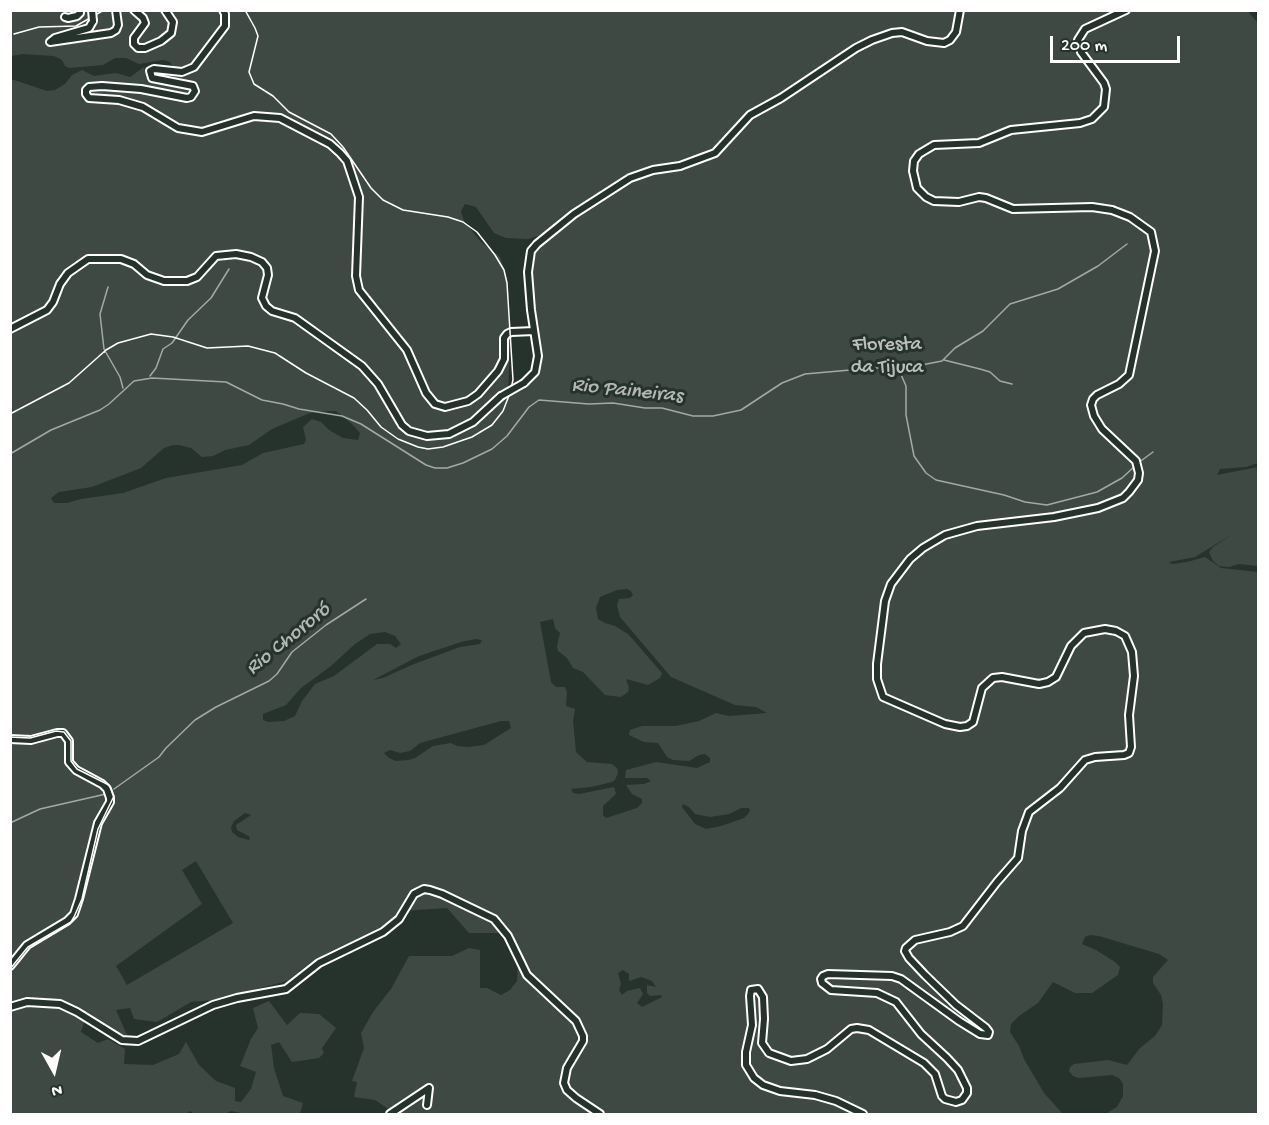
<!DOCTYPE html>
<meta charset="utf-8">
<style>
body{margin:0}
#map{position:relative;width:1269px;height:1125px;overflow:hidden;background:#26332d;font-family:"Gochi Hand",sans-serif}
canvas{display:block}
.frame{position:absolute;inset:0;border:12px solid #fff;pointer-events:none}
.north{position:absolute;left:24px;top:1041px;width:60px;height:60px;-webkit-text-stroke:4px #26332d;paint-order:stroke;rotate:172deg;font-size:16px;font-weight:700;line-height:24px;text-align:center;color:#fff}
.north::after{content:'';display:block;margin:auto;width:21px;height:27px;background:#fff;clip-path:polygon(50% 0,100% 100%,50% 72%,0 100%)}
.scale{position:absolute;left:1050px;top:36px;width:130px;height:27px;box-sizing:border-box;border:3px solid #fff;border-top:0;padding-left:8px;font-size:18px;line-height:21px;white-space:nowrap;color:#fff;-webkit-text-stroke:4px #26332d;paint-order:stroke}
</style>
<div id="map">
<canvas width="1269" height="1125"></canvas>
<div class="frame"></div>
<div class="north">N</div>
<div class="scale">200 m</div>
</div>
<script>
const c = document.querySelector('canvas').getContext('2d');
c.lineJoin = 'round';
function fillPath(path, color) { c.fillStyle = color; c.fill(path, 'evenodd'); }
const poly = rows => new Path2D(rows.map(r => 'M' + r).join(''));
function strokePath(path, color, width, dash) { c.strokeStyle = color; c.lineWidth = width; c.lineCap = dash ? 'butt' : 'round'; c.setLineDash(dash || []); c.stroke(path); }
function write(font, color, halo, rows, align = 'center') {
  c.font = font + ' "Gochi Hand",sans-serif'; c.lineWidth = 6; c.setLineDash([]); c.textBaseline = 'middle'; c.strokeStyle = halo; c.fillStyle = color; for (const [text, x, y, turn = 0] of rows) {
    c.save(); c.translate(x, y); c.rotate((+turn || 0) * Math.PI / 180); c.textAlign = isNaN(turn) ? turn : align; if (halo) c.strokeText(text, 0, 0); c.fillText(text, 0, 0); c.restore();
  }
}
fillPath(poly([
 [11,11,1251,11,1249,13,1258,23,1258,463,1246,467,1220,469,1217,475,1258,467,1258,566,1239,564,1229,567,1219,566,1213,561,1209,552,1213,547,1234,533,1195,557,1169,562,1172,564,1187,562,1205,557,1221,568,1258,572,1258,1114,1105,1114,1117,1107,1123,1096,1123,1084,1119,1078,1112,1075,1079,1078,1073,1076,1069,1071,1070,1067,1074,1064,1108,1060,1127,1065,1140,1048,1155,1036,1162,1025,1163,1004,1161,995,1153,983,1153,977,1168,960,1159,954,1099,936,1090,935,1085,937,1082,944,1096,950,1115,962,1120,967,1118,975,1092,993,1075,993,1053,982,1038,1003,1019,1016,1011,1024,1010,1032,1019,1046,1024,1059,1044,1093,1063,1114,388,1114,387,1108,375,1100,354,1097,357,1082,352,1081,364,1048,361,1033,373,1012,391,989,409,956,452,956,469,948,480,950,480,988,487,988,501,995,510,990,517,981,518,964,502,933,469,933,447,908,402,911,369,936,335,949,310,963,287,981,215,1000,191,1002,157,1022,134,1019,130,1008,116,1010,127,1035,118,1038,85,1020,81,1032,98,1043,108,1039,125,1049,124,1064,153,1065,179,1054,186,1042,199,1065,216,1081,235,1088,235,1101,241,1102,251,1089,256,1072,240,1066,251,1039,258,1028,253,1008,269,1001,287,1025,300,1013,319,1014,336,1028,322,1048,324,1053,319,1058,292,1062,279,1042,271,1045,274,1068,283,1096,303,1103,300,1114,246,1114,231,1111,224,1114,194,1114,190,1111,186,1114,11,1114,11,79,47,91,55,90,65,84,72,75,82,70,94,76,116,73,130,77,144,67,147,78,152,80,152,72,174,69,170,62,163,60,139,64,126,58,115,58,103,65,69,68,65,66,62,60,54,56,23,54,11,56],
 [465,204,476,207,494,233,506,238,528,239,547,233,533,256,527,296,536,362,532,383,508,394,510,343,506,275,500,257,480,241,464,221,461,211],
 [329,411,336,411,351,423,360,433,358,440,343,438,329,430,321,422,312,419,303,427,306,440,304,444,263,453,242,465,166,478,123,493,81,499,67,503,54,503,51,498,59,492,92,487,141,468,164,448,173,445,179,445,191,448,202,457,213,456,225,450,249,445,272,429,293,420,310,413],
 [627,589,631,591,633,595,630,598,619,599,617,605,620,617,671,677,735,705,756,707,767,713,729,716,716,713,699,721,676,726,642,726,630,730,629,735,644,742,658,743,667,757,673,760,689,761,699,755,705,754,710,758,710,762,697,768,656,762,626,770,625,778,647,778,651,781,644,784,626,785,632,794,642,799,642,803,637,808,606,818,603,815,603,806,616,794,614,787,579,794,573,793,571,789,591,787,612,782,615,780,618,773,617,768,612,764,587,762,576,752,573,721,575,709,566,706,567,692,565,687,556,687,551,682,540,622,553,619,555,628,560,633,557,646,558,651,567,658,573,668,583,672,605,695,621,697,628,692,629,688,626,679,648,685,660,678,662,673,628,634,615,626,605,623,598,619,596,608,600,597,617,590],
 [385,632,395,636,401,644,396,648,390,644,377,644,334,676,315,684,302,701,295,716,284,721,268,722,263,720,263,714,286,705,301,688,331,666,355,644,370,634],
 [476,639,482,640,480,644,460,647,414,664,383,678,373,680,419,656,461,642],
 [501,721,509,721,511,728,484,745,468,747,457,746,451,743,433,746,415,758,408,760,396,761,389,758,384,753,390,750,400,753,410,751,420,743],
 [683,804,689,807,695,814,710,817,729,814,741,808,749,808,750,810,748,814,744,818,721,826,706,829,695,824,682,807],
 [245,813,251,815,236,825,237,830,250,837,249,840,238,837,232,832,231,827,234,821],
 [196,861,233,923,127,985,116,966,202,904,182,870],
 [623,970,629,974,629,981,641,977,652,981,656,987,647,985,647,993,650,996,661,995,662,997,642,1007,637,1003,643,994,640,988,627,991,622,995,619,990,621,984,618,973]
]), '#3e4944');
strokePath(poly([
 [108,287,100,314,104,349,120,377,123,388],
 [944,360,980,369,990,372,1000,381,1012,384],
 [899,370,906,386,906,415,914,456,926,473,936,480,1004,495,1025,502,1047,505,1097,492,1122,478,1135,466],
 [150,376,156,368,163,349,172,343,188,320,211,298,229,269],
 [10,454,51,430,100,410,109,404,134,381,152,378,226,382,262,400,283,404,299,409,342,416,361,424,426,465,435,468,447,468,463,463,492,449,507,436,529,407,539,400,589,404,613,403,645,408,662,408,693,416,713,416,741,410,782,383,805,374,873,368,906,368,942,361,955,348,983,331,1010,304,1058,289,1098,266,1127,244],
 [1138,463,1153,452],
 [114,789,159,757,166,748,195,720,216,707,269,681,277,674,292,652,326,625,366,599],
 [10,823,40,809,106,794]
]), '#a4a9a7', 1.5);
const minor = poly([
 [134,10,143,18,145,23,134,38,134,44,138,48,145,48,161,41,171,33,173,22,165,10],
 [223,10,225,14,225,26,194,67,182,72,154,69,150,71,152,78,193,86,195,91,191,97,187,98,141,89,102,86,89,87,86,90,86,94,89,98,119,100,143,107,178,128,202,132,254,116,280,118,330,144,340,153,347,161,359,197,356,276,359,290,407,350,426,393,435,404,445,407,468,401,478,394,498,371,504,359,504,338,507,334,511,332,534,331],
 [65,17,68,18,77,16,80,13,80,10],
 [93,21,89,28,55,38,50,42,111,33,116,30,118,25,116,10],
 [10,329,47,310,53,302,60,284,68,273,88,259,121,259,134,264,147,275,164,281,187,281,197,277,216,256,236,254,251,257,262,262,267,268,268,275,262,298,266,306,272,311,295,318,362,366,378,384,402,425,409,431,427,436,449,434,473,422,501,396],
 [524,383,535,372,538,356,531,310,528,272,531,251,537,244,574,214,630,178,653,170,680,166,715,153,750,115,781,98,856,48,872,40,892,33,902,32,927,41,944,43,950,40,956,32,960,10],
 [10,739,31,740,57,733,63,733,69,741,69,762,76,770,102,784,107,789,110,798,110,802,98,823,79,899,74,914,67,921,27,945,10,966],
 [10,1007,27,1002,60,1004,77,1012,122,1040,138,1041,213,1005,237,998,286,989,319,963,383,932,399,919,414,894,424,889,430,890,442,894,494,919,508,936,527,975,576,1021,583,1036,583,1041,567,1068,564,1083,567,1090,576,1098,600,1114],
 [390,1114,429,1088,427,1105],
 [863,1114,836,1101,815,1095,780,1091,763,1085,754,1078,746,1065,746,1052,752,1025,750,996,751,990,758,989,763,997,764,1019,762,1043,769,1053,791,1061,807,1059,827,1049,851,1029,857,1028,869,1030,924,1063,935,1074,942,1096,945,1099,956,1102,962,1100,967,1093,967,1088,958,1070,947,1058,921,1034,896,1002,877,993,831,990,822,983,821,979,823,976,828,974,892,976,901,979,959,1021,980,1034,988,1035,989,1032,986,1028,956,1005,925,975,909,958,905,951,906,948,915,940,950,932,963,926,997,882,1018,858,1022,831,1029,812,1060,788,1085,760,1095,757,1124,755,1129,753,1131,747,1129,715,1134,676,1132,652,1125,636,1116,631,1105,629,1084,633,1071,646,1056,677,1048,682,1039,684,1002,677,993,678,982,688,973,722,967,726,960,727,945,724,883,697,877,679,877,664,885,601,891,584,910,559,923,548,945,535,977,526,1054,517,1098,508,1123,498,1129,492,1138,480,1139,473,1136,461,1102,429,1094,416,1091,405,1093,399,1097,395,1119,384,1129,375,1155,251,1151,232,1130,217,1112,210,1092,207,1013,209,986,198,979,197,959,202,934,201,926,197,917,188,913,171,914,161,919,154,934,145,979,143,1011,130,1080,123,1092,119,1104,107,1106,89,1104,83,1081,52,1078,40,1085,29,1126,10]
]);
strokePath(minor, '#fff', 10);
strokePath(minor, '#26332d', 6);
strokePath(poly([
 [14,34,39,27,76,26,104,10],
 [10,414,69,383,106,350,118,343,151,334,173,337,207,348,248,346,275,353,306,373,354,398,367,410,381,427,398,439,418,447,428,449,443,447,472,437,492,425,503,411,510,393,513,380,507,283,504,270,495,255,477,232,463,222,448,217,403,210,383,200,371,188,343,147,331,134,289,112,273,96,254,84,249,72,258,36,255,28,245,10],
 [10,737,30,738,56,731,64,732,71,741,71,761,77,769,109,785,114,796,98,829,82,899,74,917,71,922,28,947,10,969]
]), '#fff', 1.5);
strokePath(poly([
 [104,352,105,352]
]), '#fff', 1.5, [9, 4.5]);
const minorBridge = poly([
 [92,10,93,21],
 [501,396,524,383]
]);
strokePath(minorBridge, '#fff', 10, []);
strokePath(minorBridge, '#26332d', 6);
write('20px', '#bbbfbe', '#26332d', [
 ["Floresta",887,346],
 ["da Tijuca",887,369]
]);
write('italic 21px', '#b3b8b6', '#26332d', [
 ["Rio Paineiras",627,392,6],
 ["Rio Chororó",289,640,-39]
]);
</script>
